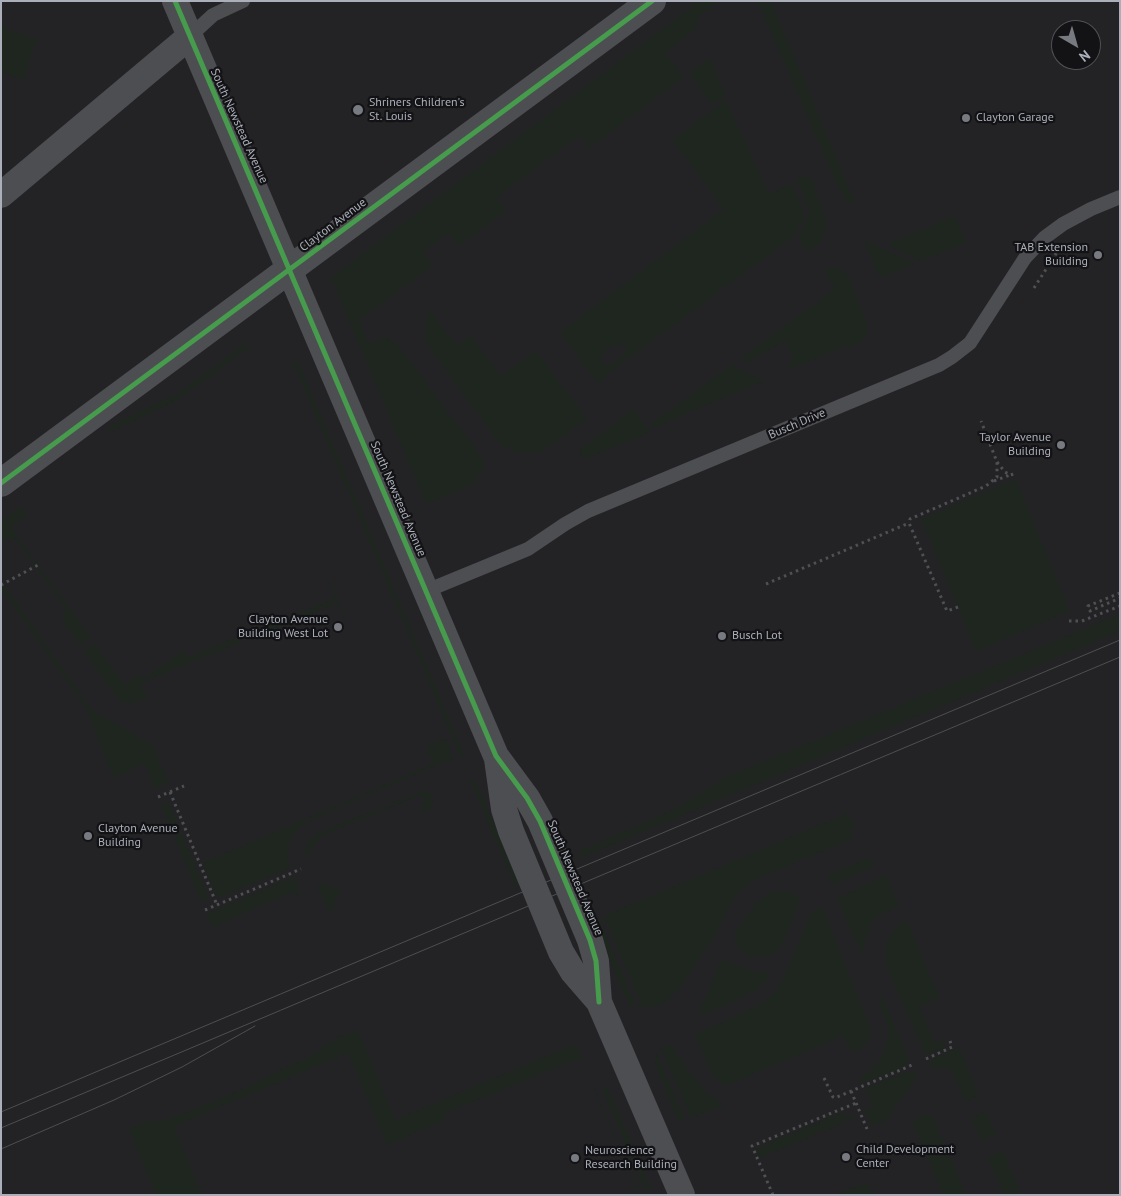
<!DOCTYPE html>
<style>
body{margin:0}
#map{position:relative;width:1121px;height:1196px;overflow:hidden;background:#191919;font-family:"PT Sans",sans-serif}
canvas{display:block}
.frame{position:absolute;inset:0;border:2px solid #abafba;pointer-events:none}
.north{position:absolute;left:1051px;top:20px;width:50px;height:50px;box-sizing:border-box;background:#131315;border:1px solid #505157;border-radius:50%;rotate:142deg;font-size:14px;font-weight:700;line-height:20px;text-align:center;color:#abafba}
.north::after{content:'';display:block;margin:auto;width:18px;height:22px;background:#787a82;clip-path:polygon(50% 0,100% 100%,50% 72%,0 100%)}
</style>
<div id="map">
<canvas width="1121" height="1196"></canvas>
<div class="frame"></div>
<div class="north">N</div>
</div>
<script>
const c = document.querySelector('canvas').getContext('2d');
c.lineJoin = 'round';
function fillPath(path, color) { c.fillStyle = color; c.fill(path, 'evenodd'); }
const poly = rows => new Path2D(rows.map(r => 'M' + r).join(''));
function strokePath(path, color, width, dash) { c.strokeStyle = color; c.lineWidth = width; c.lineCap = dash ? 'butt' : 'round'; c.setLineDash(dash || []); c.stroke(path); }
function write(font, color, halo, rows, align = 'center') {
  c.font = font + ' "PT Sans",sans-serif'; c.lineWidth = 4.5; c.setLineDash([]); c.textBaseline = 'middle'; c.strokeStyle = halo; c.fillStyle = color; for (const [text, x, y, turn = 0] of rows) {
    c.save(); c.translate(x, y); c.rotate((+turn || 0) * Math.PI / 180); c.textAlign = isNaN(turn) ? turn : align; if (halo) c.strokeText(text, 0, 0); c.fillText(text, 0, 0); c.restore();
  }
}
fillPath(poly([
 [1,1,1120,1,1120,1195,1,1195],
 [1061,30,1091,30,1091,60,1061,60]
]), '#232325');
fillPath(poly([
 [699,1,717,1,696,20,698,27,665,53,684,77,590,148,580,135,497,197,507,210,459,246,448,233,423,252,433,265,359,320,369,344,384,338,397,344,481,456,484,466,482,472,471,486,426,504,331,277],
 [757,1,771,1,855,202,850,205,839,189],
 [1,23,6,30,37,38,24,80,1,72],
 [710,58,726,96,712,105,689,74],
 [726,100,769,194,792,184,803,209,804,216,793,237,604,377,599,385,560,332,724,209,672,140],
 [621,344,626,347,626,351,620,359,612,365,606,365,602,362,601,356,606,349],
 [805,175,811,179,816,188,818,198,826,219,825,231,822,240,817,246,807,252,798,238,809,210,796,179],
 [955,216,966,243,922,261,891,247,889,243],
 [864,240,915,264,880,278],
 [831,268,839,268,844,271,849,277,868,326,867,334,861,341,849,348,845,346,787,371,793,360,786,340,746,363,740,359,835,289,824,271],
 [430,311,457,346,471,336,501,376,536,351,587,419,544,451,528,454,516,452,503,447,496,439,428,346,425,336,425,326,426,317],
 [247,342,250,347,178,400,111,432,109,429,111,425,179,393],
 [298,361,464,754,461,758,293,363],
 [731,365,764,381,652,428,650,425],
 [634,409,650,432,587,458,582,456,580,452,582,448],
 [1016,479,1070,611,976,651,921,519],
 [21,506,26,513,26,516,11,527,91,638,80,645,61,619,67,611,15,538,6,542,1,536,1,521],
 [329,580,346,619,344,618,337,603,141,683,147,699,133,703,122,702,116,696,83,650,94,643,125,685,137,676,145,678,183,651,188,657,335,599,328,583],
 [5,586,90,707,95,712,148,742,155,750,169,783,155,789,145,764,113,777,85,706,3,592,1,593,1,589],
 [1120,614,1120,631,580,858,581,850,650,821,680,806,726,777],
 [445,738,454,758,309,821,299,828,291,837,287,857,290,868,217,898,203,863,433,764,427,748,429,745],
 [474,780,476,782,521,886,516,888,470,781],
 [426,791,431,794,433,805,424,814,421,811,425,798,417,796,319,837,308,858,305,856,307,843,318,833,419,792],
 [169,802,209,898,201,901,161,805],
 [848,813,855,828,850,831,853,839,760,877,750,883,739,892,732,901,715,937,706,947,682,986,668,1000,661,1004,655,1006,642,1007,604,916],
 [871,857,874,866,833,885,831,884,828,877,829,875],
 [886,875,899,906,880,915,873,921,867,933,864,949,862,952,860,951,838,901,839,898],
 [294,877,302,897,293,892,212,927,206,914],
 [322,882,341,890,331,912,329,912,317,885],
 [780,891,791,892,798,896,800,901,783,944,778,951,771,955,749,956,743,952,736,944,734,939,737,930,753,906,770,893],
 [818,907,824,911,870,1027,869,1040,859,1050,853,1051,849,1048,843,1036,725,1086,712,1075,695,1034,754,1008,773,995,785,975,811,913],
 [599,917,637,1007,631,1006,628,1003,594,924],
 [906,920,940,998,919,1006,935,1043,943,1040,946,1047,931,1054,924,1053,888,968,886,958,885,949,888,939,894,930],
 [723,960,754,972,767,972,770,975,764,984,757,990,708,1013,703,1013,701,1011,701,1007,706,997,720,962],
 [880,998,884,999,909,1060,903,1068,863,1084,861,1077,876,1065,881,1058,888,1040,889,1031,878,1001],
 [358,1030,395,1120,575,1044,582,1057,443,1114,445,1120,387,1145,348,1053,174,1126,202,1195,156,1195,129,1129,144,1122,171,1119,247,1088,267,1076,313,1055,330,1041],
 [668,1045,671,1046,708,1095,725,1104,724,1105,691,1118,661,1049],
 [959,1047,979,1095,965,1102,952,1071,930,1067,928,1064,933,1059],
 [657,1053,686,1121,682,1122,677,1118,655,1065],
 [905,1072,915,1072,916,1079,885,1121,872,1126,865,1110,873,1107,866,1088],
 [593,1087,594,1087,641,1195,639,1195],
 [608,1088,651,1189,646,1192,602,1090],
 [986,1111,996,1134,983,1140,981,1139,972,1120,974,1117],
 [843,1112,846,1118,854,1115,855,1118,847,1121,843,1120,841,1124,823,1132,819,1130,817,1134,799,1142,794,1141,793,1145,775,1152,770,1150,769,1155,760,1158,756,1149,775,1141,777,1137,781,1138,799,1131,801,1127,804,1128,825,1120,826,1117,829,1118],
 [927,1114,930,1115,934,1119,966,1195,943,1195,912,1121],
 [1003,1150,1020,1191,1011,1195,1004,1195,988,1158,990,1156],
 [868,1182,873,1195,837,1195]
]), '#1f2620');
strokePath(poly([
 [1034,288,1057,252],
 [997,462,1005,472,1010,475,1014,474],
 [994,481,1010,475],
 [766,584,909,523],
 [1,585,38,565],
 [1120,593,1088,606,1090,611,1120,598],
 [958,607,947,611,909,523,910,519,986,486,997,477,997,462,981,421],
 [1069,621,1082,621,1120,606],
 [170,792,217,905],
 [158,797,184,786],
 [205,910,301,869],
 [926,1059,952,1047,949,1038],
 [824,1078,833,1097,835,1098,912,1065],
 [851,1091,867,1129],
 [773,1195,752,1146,856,1103]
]), '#4f5054', 3, [2.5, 4]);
strokePath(poly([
 [189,37,213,15,243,1],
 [426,591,528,549,565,524,588,511,939,365,952,357,970,343,1025,258,1044,238,1063,224,1091,209,1120,197]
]), '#4d4e52', 14);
strokePath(poly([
 [175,1,496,756,527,798,540,821,590,940,596,961,599,1002],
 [1,195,189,37],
 [497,759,504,809,511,831,561,952,573,972,599,1002,682,1195]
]), '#4d4e52', 26);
strokePath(poly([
 [1,483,652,1]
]), '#4d4e52', 28);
strokePath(poly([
 [1,1112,1120,640],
 [1,1128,1120,657],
 [1,1149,114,1100,182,1067,255,1026]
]), '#4e4e51', 1);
strokePath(poly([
 [175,1,496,756,527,798,540,821,590,940,596,961,599,1002],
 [1,483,652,1]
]), '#469c4c', 5);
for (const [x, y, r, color] of [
 [358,110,6,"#787a82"],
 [966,118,5,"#787a82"],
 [1098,255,5,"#787a82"],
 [1061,445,5,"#787a82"],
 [338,627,5,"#787a82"],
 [722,636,5,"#787a82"],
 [88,836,5,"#787a82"],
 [846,1157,5,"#787a82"],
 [575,1158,5,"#787a82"]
]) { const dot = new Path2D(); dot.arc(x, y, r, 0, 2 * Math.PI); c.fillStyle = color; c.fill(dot); strokePath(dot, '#131315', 2); }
write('12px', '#abafba', '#131315', [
 ["Shriners Children's",369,103],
 ["St. Louis",369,117],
 ["Clayton Garage",976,118],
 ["TAB Extension",1088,248,"right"],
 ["Building",1088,262,"right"],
 ["Taylor Avenue",1051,438,"right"],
 ["Building",1051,452,"right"],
 ["Clayton Avenue",328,620,"right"],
 ["Building West Lot",328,634,"right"],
 ["Busch Lot",732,636],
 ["Clayton Avenue",98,829],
 ["Building",98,843],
 ["Child Development",856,1150],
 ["Center",856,1164],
 ["Neuroscience",585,1151],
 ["Research Building",585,1165]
], 'left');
write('12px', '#abafba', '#131315', [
 ["South Newstead Avenue",239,126,66],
 ["Clayton Avenue",333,225,-37],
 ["Busch Drive",797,424,-23],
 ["South Newstead Avenue",398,499,67],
 ["South Newstead Avenue",575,878,67]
]);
</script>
